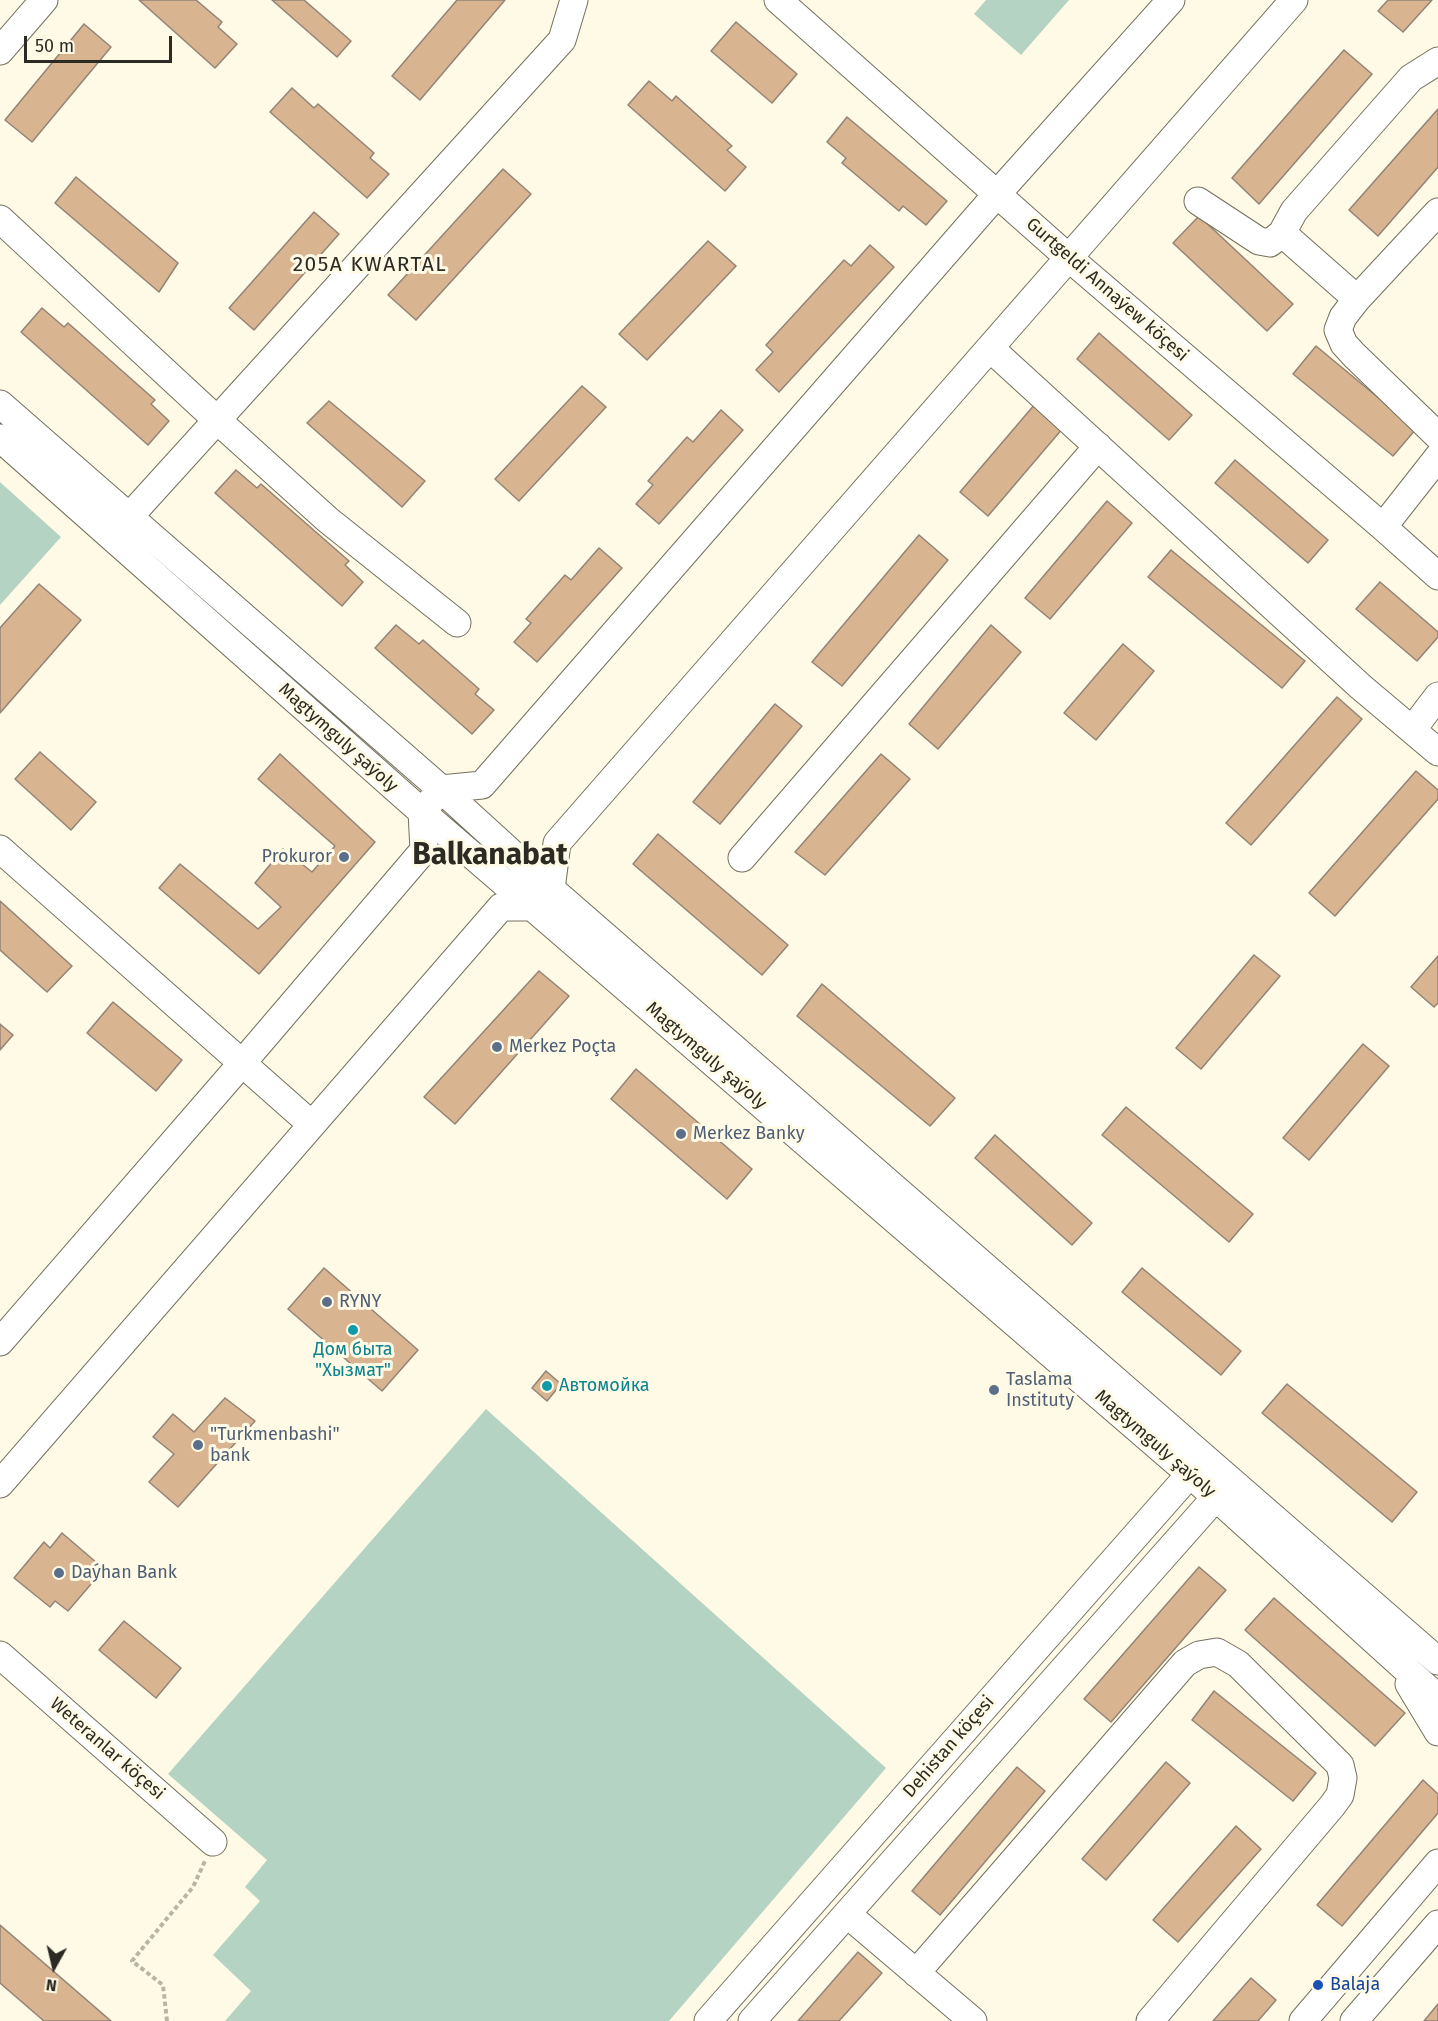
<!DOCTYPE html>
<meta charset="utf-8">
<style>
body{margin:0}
#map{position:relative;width:1438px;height:2021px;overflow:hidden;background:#fffae6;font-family:"Fira Sans",sans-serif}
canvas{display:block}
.north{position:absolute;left:24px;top:1937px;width:60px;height:60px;-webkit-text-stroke:4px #fffae6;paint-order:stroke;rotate:188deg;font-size:16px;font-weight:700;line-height:24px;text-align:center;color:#2c2b23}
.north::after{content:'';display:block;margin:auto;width:21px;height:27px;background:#2c2b23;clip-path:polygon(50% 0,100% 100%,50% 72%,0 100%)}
.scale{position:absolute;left:24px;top:36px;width:148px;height:27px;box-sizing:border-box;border:3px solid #2c2b23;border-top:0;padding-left:8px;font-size:18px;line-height:21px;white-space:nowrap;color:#2c2b23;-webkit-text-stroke:4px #fffae6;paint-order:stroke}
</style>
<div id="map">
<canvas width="1438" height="2021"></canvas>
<div class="north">N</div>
<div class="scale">50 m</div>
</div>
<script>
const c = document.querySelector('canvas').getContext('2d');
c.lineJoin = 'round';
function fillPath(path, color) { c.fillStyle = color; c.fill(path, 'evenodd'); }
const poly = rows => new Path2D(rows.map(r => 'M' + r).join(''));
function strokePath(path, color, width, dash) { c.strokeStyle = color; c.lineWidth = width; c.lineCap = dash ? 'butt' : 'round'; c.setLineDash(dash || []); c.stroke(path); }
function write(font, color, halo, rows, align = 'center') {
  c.font = font + ' "Fira Sans",sans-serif'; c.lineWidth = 6; c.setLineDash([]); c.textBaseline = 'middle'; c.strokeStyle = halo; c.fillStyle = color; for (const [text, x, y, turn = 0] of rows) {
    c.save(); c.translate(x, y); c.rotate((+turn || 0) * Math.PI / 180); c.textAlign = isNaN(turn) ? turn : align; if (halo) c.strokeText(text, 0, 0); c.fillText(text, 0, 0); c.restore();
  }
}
fillPath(poly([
 [986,0,1069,0,1021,55,974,14],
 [0,482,61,537,0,605],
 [486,1409,886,1768,669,2021,225,2021,251,1991,213,1955,260,1901,245,1887,267,1860,168,1774]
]), '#b5d3c3');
const building = poly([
 [139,0,196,0,222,22,218,27,237,44,215,68,139,0],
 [272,0,304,0,351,41,337,57,272,0],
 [457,0,505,0,420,100,392,76,457,0],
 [1388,0,1432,0,1403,32,1378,11,1388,0],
 [736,22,797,74,772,103,711,51,736,22],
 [84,24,111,47,32,142,5,120,84,24],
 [1344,50,1372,74,1259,204,1232,178,1344,50],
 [649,81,672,101,676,96,732,146,727,150,746,167,725,191,628,105,649,81],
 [292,88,314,108,318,104,374,153,370,158,389,174,367,198,270,112,292,88],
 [1438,109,1438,167,1378,236,1349,210,1438,109],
 [847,117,947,201,926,225,903,206,899,211,842,163,846,158,827,142,847,117],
 [503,169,531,194,416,320,388,295,503,169],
 [76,177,178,263,159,292,55,203,76,177],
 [314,212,339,234,254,330,229,308,314,212],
 [1199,216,1293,304,1267,331,1173,243,1199,216],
 [708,241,736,266,647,360,619,334,708,241],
 [870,245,894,267,779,392,756,370,773,352,766,345,844,260,851,266,870,245],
 [42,308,64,327,68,323,155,400,151,404,169,421,148,445,21,332,42,308],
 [1099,333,1192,415,1169,440,1077,359,1099,333],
 [1316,346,1416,429,1393,456,1293,374,1316,346],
 [582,386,606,407,519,501,495,479,582,386],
 [1041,397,1069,421,988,516,960,492,1041,397],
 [329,401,425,481,402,507,307,423,329,401],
 [721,410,743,430,659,524,636,504,653,485,648,481,687,437,693,442,721,410],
 [1235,460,1328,540,1308,563,1215,483,1235,460],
 [236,470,257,488,261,484,349,561,345,565,363,582,342,606,215,493,236,470],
 [1107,501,1132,523,1050,619,1025,598,1107,501],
 [919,535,948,560,842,686,812,662,919,535],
 [599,548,622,568,537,662,514,642,531,623,526,619,565,575,571,580,599,548],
 [1171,550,1305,661,1282,688,1148,577,1171,550],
 [1380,582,1438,632,1438,637,1417,661,1356,609,1380,582],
 [39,584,81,620,0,713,0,628,39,584],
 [396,625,419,644,423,640,479,689,475,694,494,710,472,734,375,648,396,625],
 [991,625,1021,652,938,749,909,724,991,625],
 [1123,644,1154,671,1096,740,1064,713,1123,644],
 [1337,697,1362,719,1251,845,1226,823,1337,697],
 [775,704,802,726,720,824,693,802,775,704],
 [40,752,96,802,71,830,15,779,40,752],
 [280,754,375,842,259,974,159,888,180,864,258,929,281,907,255,883,283,849,312,872,335,846,258,779,280,754],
 [881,754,910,779,825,875,795,852,881,754],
 [1416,771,1438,790,1438,799,1335,916,1309,893,1416,771],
 [658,834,788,945,762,975,633,864,658,834],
 [0,901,72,966,47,992,0,950,0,901],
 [1254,955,1280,976,1201,1069,1176,1048,1254,955],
 [1438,956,1438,1003,1434,1007,1411,987,1438,956],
 [539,971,569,996,455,1124,424,1097,539,971],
 [822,984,955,1098,930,1126,797,1016,822,984],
 [113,1002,182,1060,156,1091,87,1033,113,1002],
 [0,1024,13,1035,0,1050,0,1024],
 [1363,1044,1389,1066,1309,1160,1283,1138,1363,1044],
 [636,1069,752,1169,727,1199,611,1099,636,1069],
 [1126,1107,1253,1214,1229,1242,1102,1135,1126,1107],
 [995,1135,1092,1223,1072,1245,975,1158,995,1135],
 [324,1268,418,1350,382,1391,288,1309,324,1268],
 [1142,1268,1241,1351,1221,1375,1122,1292,1142,1268],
 [546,1371,561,1384,547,1401,532,1388,546,1371],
 [1287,1384,1417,1492,1392,1522,1262,1413,1287,1384],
 [225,1398,255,1421,178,1507,149,1482,174,1454,153,1437,173,1414,194,1432,225,1398],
 [62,1533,104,1569,68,1611,55,1601,50,1607,14,1578,44,1542,50,1548,62,1533],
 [1199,1567,1226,1590,1111,1722,1084,1699,1199,1567],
 [1274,1598,1405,1713,1375,1746,1245,1630,1274,1598],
 [124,1621,181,1668,156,1698,99,1650,124,1621],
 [1214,1691,1316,1773,1293,1801,1192,1720,1214,1691],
 [1166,1762,1190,1783,1106,1880,1082,1859,1166,1762],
 [1017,1767,1045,1791,940,1915,912,1891,1017,1767],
 [1423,1780,1438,1794,1438,1813,1342,1926,1317,1905,1423,1780],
 [1236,1826,1261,1849,1178,1942,1153,1920,1236,1826],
 [0,1925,111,2021,44,2021,0,1983,0,1925],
 [858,1952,882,1973,839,2021,798,2021,858,1952],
 [1251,1978,1276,2000,1258,2021,1213,2021,1251,1978],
 [1438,2004,1438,2021,1424,2021,1438,2004]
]);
fillPath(building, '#d9b491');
strokePath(building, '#938477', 1.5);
const minor = poly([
 [778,0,1069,258,1383,527,1438,576],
 [0,51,44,0],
 [1198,201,1259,241,1270,243,1282,233],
 [1438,212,1357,299,1343,317,1338,330,1344,344,1354,355,1438,436],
 [0,219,217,420,328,520,457,623],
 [1357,299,1282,233,1294,211,1411,78,1438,61],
 [990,348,1361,687,1438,752],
 [0,404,441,789,551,889,1438,1661],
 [0,438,422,812,1190,1474,1438,1698],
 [129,517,562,40,574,0],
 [1383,527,1438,457],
 [1412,730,1438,696],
 [0,849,311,1124],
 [742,858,1098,446],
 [0,1342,243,1062,424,850,422,812,441,789,482,785,997,194,1171,0],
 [0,1484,501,907,534,907,551,889,557,843,1294,0],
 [0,1655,213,1842],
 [1409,1684,1438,1732],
 [847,1914,973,2021],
 [916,1973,1185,1663,1199,1655,1217,1652,1238,1664,1340,1765,1343,1778,1340,1795,1332,1806,1150,2021],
 [708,2021,1190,1474],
 [752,2021,1216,1497],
 [1303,2021,1438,1863],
 [1354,2021,1438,1924]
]);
strokePath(minor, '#74705e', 29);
strokePath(poly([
 [167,2021,163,1985,132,1961,193,1887,205,1861]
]), '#b9b5a5', 4, [4.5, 3]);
strokePath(minor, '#fff', 27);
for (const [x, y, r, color] of [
 [344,857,6,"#5c6f8a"],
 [497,1047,6,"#5c6f8a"],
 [681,1134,6,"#5c6f8a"],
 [327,1302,6,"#5c6f8a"],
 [353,1330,6,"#0f9aa8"],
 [547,1386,6,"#0f9aa8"],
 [994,1390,6,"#5c6f8a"],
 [198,1445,6,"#5c6f8a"],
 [59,1573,6,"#5c6f8a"],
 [1318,1985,6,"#1a4fb4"]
]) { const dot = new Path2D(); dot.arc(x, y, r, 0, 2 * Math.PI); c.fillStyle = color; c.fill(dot); strokePath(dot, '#fffae6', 2); }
write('18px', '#2c2b23', '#fffae6', [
 ["Gurtgeldi Annaýew köçesi",1107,290,41],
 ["Magtymguly şaýoly",338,738,42],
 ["Magtymguly şaýoly",706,1056,41],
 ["Magtymguly şaýoly",1155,1444,41],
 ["Dehistan köçesi",949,1747,-49],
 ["Weteranlar köçesi",107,1749,41]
]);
write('18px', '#4e5e75', '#fffae6', [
 ["Prokuror",332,857,"right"],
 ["Merkez Poçta",509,1047],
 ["Merkez Banky",693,1134],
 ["RYNY",339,1302],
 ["Taslama",1006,1380],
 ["Instituty",1006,1401],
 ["\"Turkmenbashi\"",210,1435],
 ["bank",210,1456],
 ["Daýhan Bank",71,1573]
], 'left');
write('18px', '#0d838f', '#fffae6', [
 ["Дом быта",353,1350],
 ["\"Хызмат\"",353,1371],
 ["Автомойка",559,1386,"left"]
]);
write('18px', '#164399', '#fffae6', [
 ["Balaja",1330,1985]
], 'left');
c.letterSpacing = '1.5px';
write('21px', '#2c2b23', '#fffae6', [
 ["205A KWARTAL",370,265]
]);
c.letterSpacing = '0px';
write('bold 30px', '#2c2b23', '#fffae6', [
 ["Balkanabat",490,856]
]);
</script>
